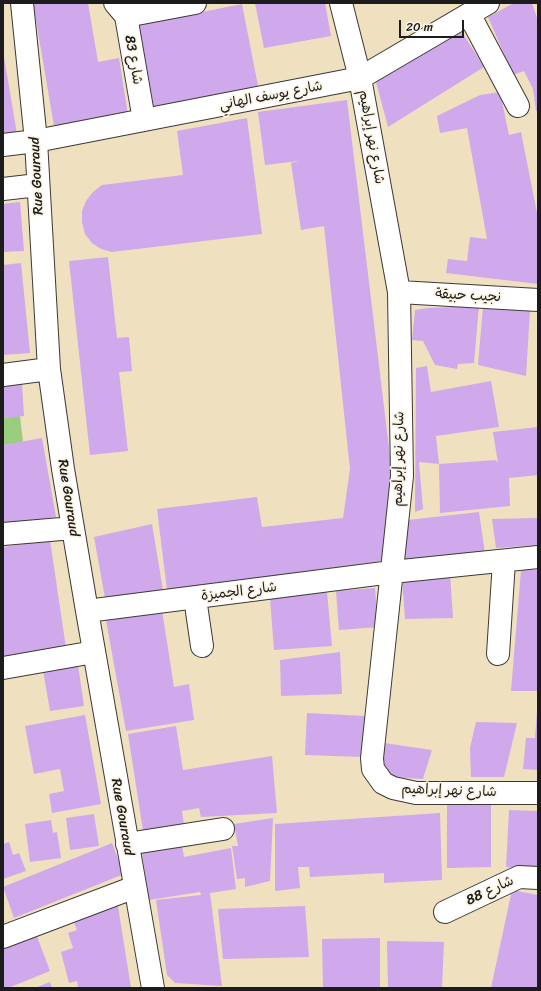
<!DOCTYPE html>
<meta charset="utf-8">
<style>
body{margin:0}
#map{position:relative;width:541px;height:991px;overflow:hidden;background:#efe0c0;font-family:Sriracha,sans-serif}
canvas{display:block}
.frame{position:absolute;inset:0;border:4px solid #1c1c1c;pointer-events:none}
.scale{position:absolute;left:399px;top:20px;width:65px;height:18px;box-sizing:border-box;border:2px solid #1c1c1c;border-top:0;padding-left:5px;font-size:12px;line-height:14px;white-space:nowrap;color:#1c1c1c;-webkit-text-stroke:3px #fcf5e5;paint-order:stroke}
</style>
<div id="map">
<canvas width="541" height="991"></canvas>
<div class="frame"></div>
<div class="scale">20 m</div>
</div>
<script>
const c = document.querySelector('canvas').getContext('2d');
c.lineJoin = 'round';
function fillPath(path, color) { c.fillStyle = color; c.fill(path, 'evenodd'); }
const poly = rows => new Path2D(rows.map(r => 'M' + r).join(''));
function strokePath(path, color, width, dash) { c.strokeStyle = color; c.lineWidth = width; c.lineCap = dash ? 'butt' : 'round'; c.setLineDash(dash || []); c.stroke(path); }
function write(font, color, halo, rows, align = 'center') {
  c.font = font + ' Sriracha,"Playpen Sans Arabic",sans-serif'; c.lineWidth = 3.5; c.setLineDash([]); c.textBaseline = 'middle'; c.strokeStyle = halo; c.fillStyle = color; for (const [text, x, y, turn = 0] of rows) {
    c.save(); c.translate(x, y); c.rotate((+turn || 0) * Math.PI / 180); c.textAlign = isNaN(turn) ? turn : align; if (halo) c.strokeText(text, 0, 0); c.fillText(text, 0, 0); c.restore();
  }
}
fillPath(poly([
 [20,416,23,442,3,445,3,418]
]), '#9ace7e');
fillPath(poly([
 [33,3,88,3,98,62,119,58,128,115,54,126],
 [255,3,325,3,331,36,264,48],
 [514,3,532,3,538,21,538,111,536,111,533,89,524,71,513,75,488,17],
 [242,4,258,86,153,107,137,25],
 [460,29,484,67,388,127,376,82],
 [3,51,17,134,3,136],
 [500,92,509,135,521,132,538,218,538,284,446,273,448,259,467,261,470,237,487,239,467,128,440,133,437,116,480,95],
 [347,100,392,473,382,561,167,590,157,509,257,497,263,534,262,527,343,518,350,469,324,226,301,230,291,163,299,161,265,165,258,112],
 [247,118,262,234,112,252,101,249,92,243,85,234,82,222,82,211,86,201,93,192,102,185,183,175,177,131],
 [20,202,24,251,3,252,3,204],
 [108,257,117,338,129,337,132,371,119,372,128,451,90,455,69,261],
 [21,263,30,353,3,355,3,265],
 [479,306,474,363,458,364,457,369,435,365,423,341,412,340,415,310,428,308],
 [483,307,530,310,526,376,478,365],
 [427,366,431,392,491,381,499,427,436,436,439,464,496,460,498,463,493,432,538,427,538,475,509,478,510,506,440,513,439,464,419,462,423,509,415,512,416,368],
 [22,383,24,416,3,418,3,385],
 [42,438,56,517,3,526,3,445],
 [479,512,485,554,404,560,408,520],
 [538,518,538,545,496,548,492,519],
 [152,524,163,590,105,598,94,537],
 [50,540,66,648,3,658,3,547],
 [521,570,538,570,538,691,511,691],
 [450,573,453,618,405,619,402,578],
 [375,588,378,627,339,630,336,591],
 [327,592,332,646,274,650,270,598],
 [162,610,174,687,189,684,194,720,126,731,106,620],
 [340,652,342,694,281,696,280,660],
 [78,665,84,706,50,711,43,670],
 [537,711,538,711,538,770,523,769,526,738,535,738],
 [307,713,365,716,363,757,305,755],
 [85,715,101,804,52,813,49,794,64,791,60,769,34,774,25,726],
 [476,722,517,723,504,777,471,777,470,748],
 [176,726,183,770,272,756,277,813,201,817,199,808,182,811,185,831,144,837,128,734],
 [384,743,432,750,423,779,389,777,381,760],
 [491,801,491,867,447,868,447,802],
 [509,810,538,811,538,869,506,867],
 [440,813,442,880,384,883,384,873,310,877,309,867,298,867,300,888,275,891,275,824],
 [94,814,99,846,70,850,66,818],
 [273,818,270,881,245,887,245,878,237,879,232,846,238,846,234,824],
 [51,820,53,833,57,832,61,858,30,862,25,824],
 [181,839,184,857,231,848,236,889,210,893,222,986,175,983,167,975,156,900,201,895,200,892,149,900,141,846],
 [9,842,13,855,19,853,26,871,3,879,3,844],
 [112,843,124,874,14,918,3,887],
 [512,890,538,895,538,988,491,988],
 [117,900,131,988,86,988,86,987,78,988,77,981,69,983,61,952,73,948,68,933,77,930,71,915],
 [305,906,309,957,223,959,218,909],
 [35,931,50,971,8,988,3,988,3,944],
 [380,938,380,988,323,988,322,939],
 [387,941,444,942,442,988,388,988],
 [50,982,52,988,35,988]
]), '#cfa9eb');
const minor = poly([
 [22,3,36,141,49,369,63,469,87,611,153,988],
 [115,3,126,16,144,120],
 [341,3,360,78,399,292,402,476,372,758,373,769,383,783,393,788,416,793,538,793],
 [469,14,518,106],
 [126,16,195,3],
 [3,145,36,141,360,78,488,3],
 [3,189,38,185],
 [399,292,538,300],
 [3,375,49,369],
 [3,534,73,528],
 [195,598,202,646],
 [87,611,392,572,538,557],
 [498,654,504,561],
 [3,668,94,652],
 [127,844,223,829],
 [445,912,519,877,538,878],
 [3,937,135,887]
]);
strokePath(minor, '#3c3935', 24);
strokePath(minor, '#fff', 22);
write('14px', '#1c1c1c', '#fcf5e5', [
 ["شارع 83",133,60,80],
 ["شارع يوسف الهاني",271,96,-11],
 ["شارع نهر إبراهيم",371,137,80],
 ["Rue Gouraud",37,176,-93],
 ["نجيب حبيقة",468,296,3],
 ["شارع نهر إبراهيم",399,459,-89],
 ["Rue Gouraud",68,498,81],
 ["شارع الجميزة",239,592,-7],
 ["شارع نهر إبراهيم",449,791,2],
 ["Rue Gouraud",122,817,80],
 ["شارع 88",490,891,-25]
]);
</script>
